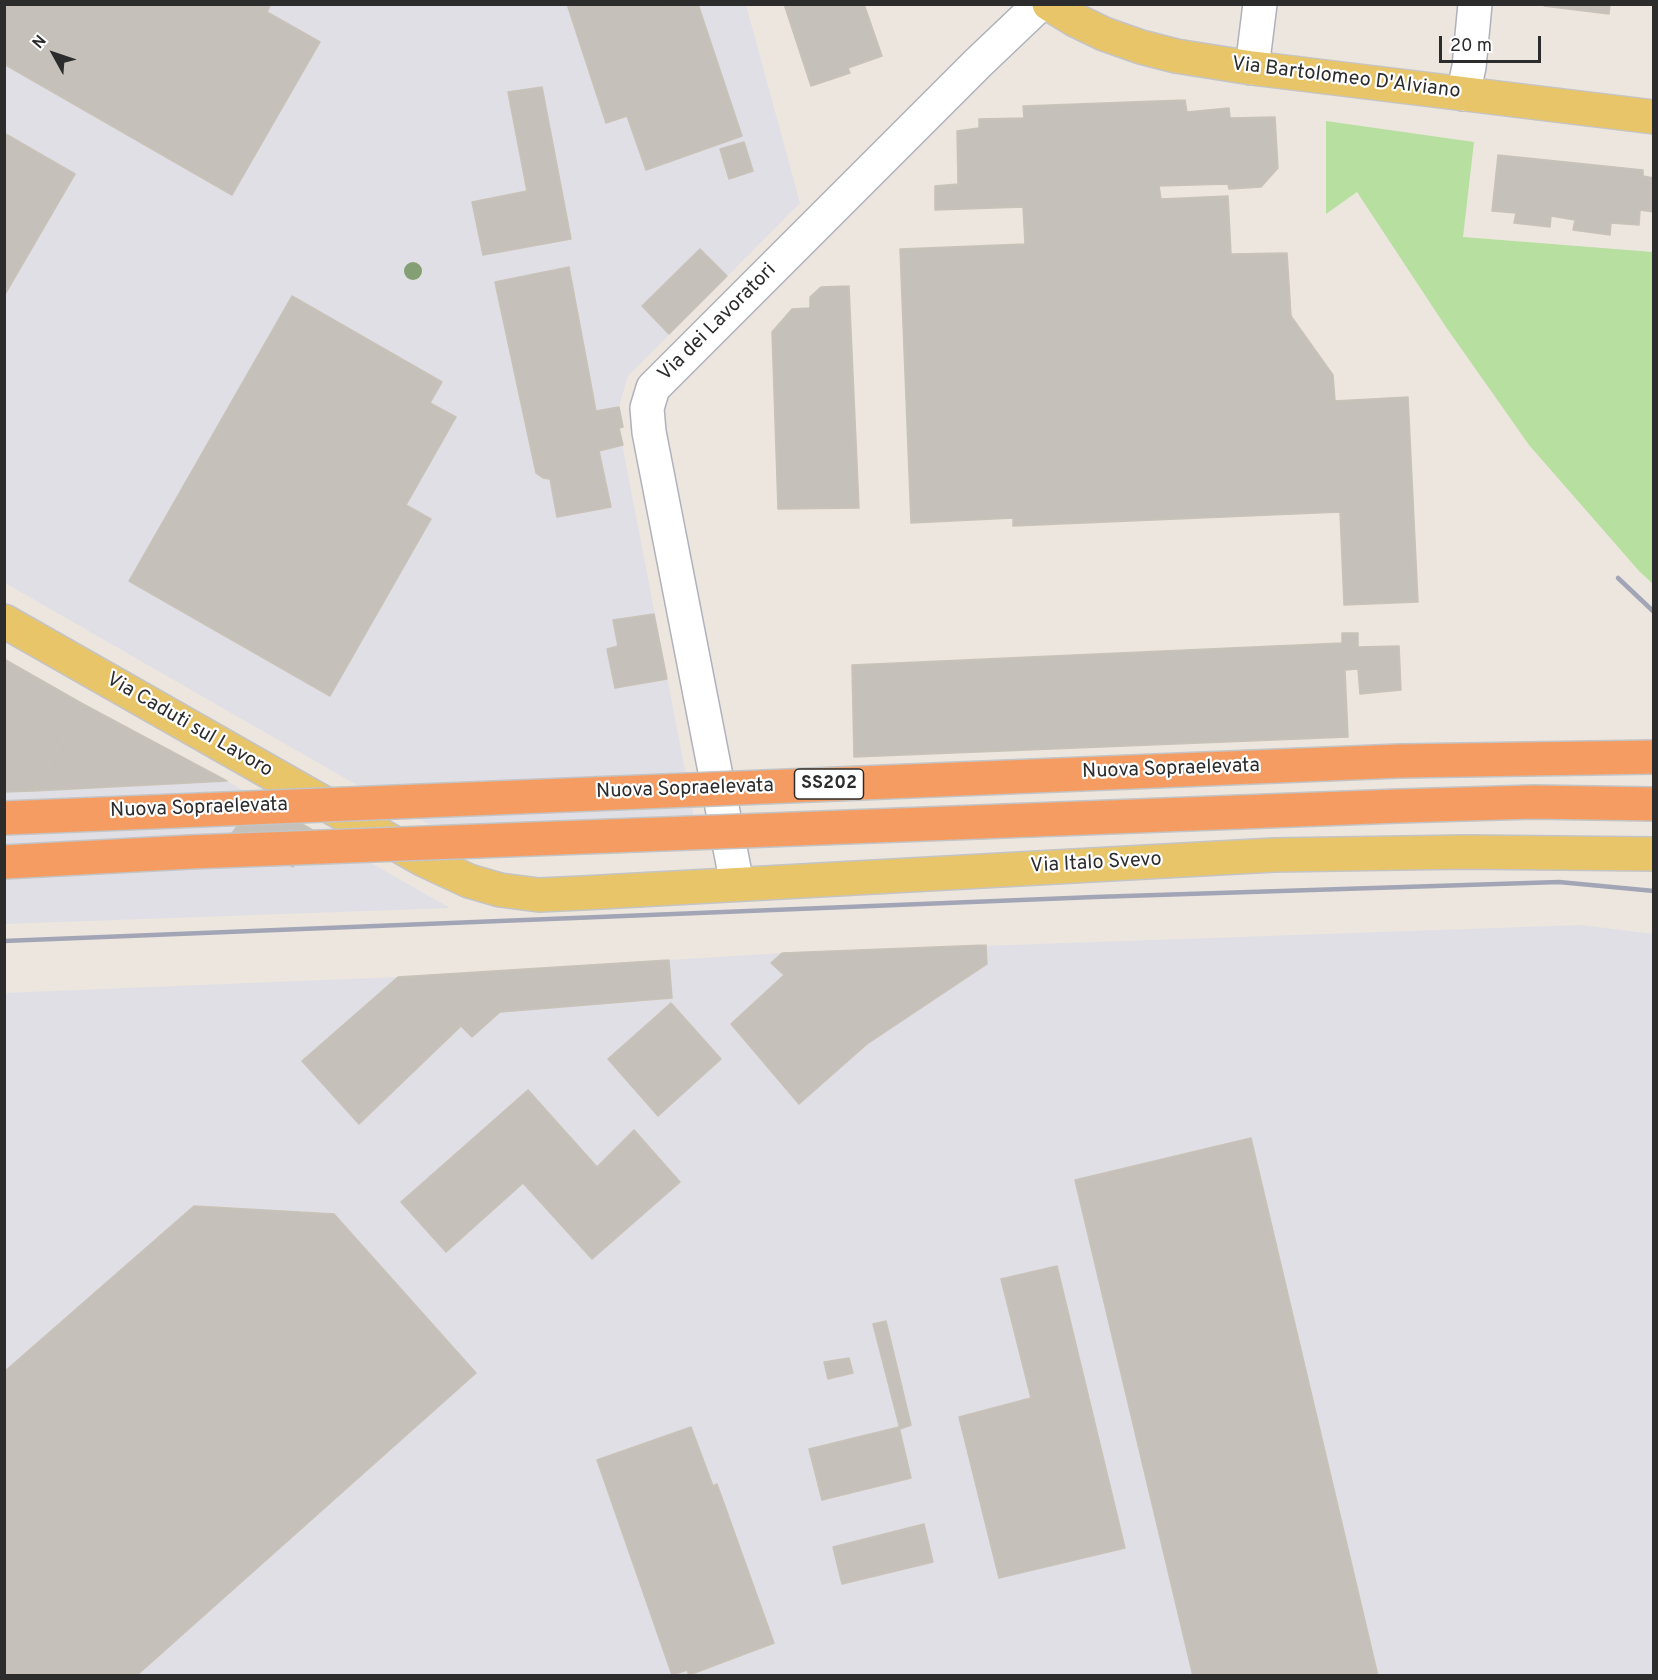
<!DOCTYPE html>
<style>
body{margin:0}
#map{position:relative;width:1658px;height:1680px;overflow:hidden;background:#ece6df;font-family:Overpass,sans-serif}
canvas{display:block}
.frame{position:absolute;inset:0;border:6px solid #2c2c2c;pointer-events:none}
.north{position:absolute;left:24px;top:24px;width:60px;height:60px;-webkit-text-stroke:4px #fff;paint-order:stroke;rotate:310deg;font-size:16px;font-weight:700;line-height:24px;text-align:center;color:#2c2c2c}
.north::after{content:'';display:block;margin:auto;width:21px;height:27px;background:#2c2c2c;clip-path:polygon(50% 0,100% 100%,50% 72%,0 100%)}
.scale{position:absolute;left:1439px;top:36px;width:102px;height:27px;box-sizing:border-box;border:3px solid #2c2c2c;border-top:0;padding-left:8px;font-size:18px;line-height:21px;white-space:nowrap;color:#2c2c2c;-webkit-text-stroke:4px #fff;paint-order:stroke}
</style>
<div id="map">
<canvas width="1658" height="1680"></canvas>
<div class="frame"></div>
<div class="north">N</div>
<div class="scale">20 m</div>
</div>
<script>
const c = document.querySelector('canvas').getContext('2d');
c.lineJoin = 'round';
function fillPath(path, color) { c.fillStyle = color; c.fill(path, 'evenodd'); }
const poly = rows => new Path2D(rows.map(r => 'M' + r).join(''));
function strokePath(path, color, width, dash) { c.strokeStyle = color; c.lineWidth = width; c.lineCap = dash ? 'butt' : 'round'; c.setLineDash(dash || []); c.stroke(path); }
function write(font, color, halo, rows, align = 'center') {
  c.font = font + ' Overpass,sans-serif'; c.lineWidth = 4.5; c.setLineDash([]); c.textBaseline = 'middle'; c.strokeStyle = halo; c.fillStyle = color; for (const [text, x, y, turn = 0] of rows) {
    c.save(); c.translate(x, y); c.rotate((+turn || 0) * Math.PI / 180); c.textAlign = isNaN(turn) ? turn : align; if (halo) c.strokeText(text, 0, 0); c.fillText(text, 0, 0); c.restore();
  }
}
fillPath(poly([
 [5,5,746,5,800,203,628,376,619,407,619,428,698,838,447,832,409,815,5,583],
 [227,781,450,908,5,924,4,792],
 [1581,925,1653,934,1653,1675,5,1675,4,993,398,977,782,953]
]), '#e0dfe5');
fillPath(poly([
 [1326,121,1474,142,1463,237,1653,252,1653,584,1639,571,1529,445,1446,327,1357,192,1326,214]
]), '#b7df9f');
const building = poly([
 [4,4,271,4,267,12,320,42,232,195,4,64,4,4],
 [567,4,672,4,672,7,680,4,698,4,742,136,646,170,627,116,606,123,567,4],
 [784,4,864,4,882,56,848,68,850,73,811,86,784,4],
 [1544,4,1610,4,1609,14,1544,6,1544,4],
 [542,87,571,239,483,255,472,202,527,191,508,92,542,87],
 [1185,100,1187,112,1229,108,1230,118,1275,117,1278,168,1261,187,1229,189,1228,184,1159,186,1161,199,1228,196,1231,254,1287,253,1291,316,1333,375,1335,401,1408,397,1418,602,1344,605,1340,512,1013,526,1013,518,911,523,900,249,1025,244,1023,207,935,210,935,186,958,184,957,131,979,128,979,119,1024,118,1023,106,1185,100],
 [4,133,75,174,4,296,4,133],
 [744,142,753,171,729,179,720,149,744,142],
 [1498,155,1643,170,1643,176,1654,178,1654,212,1640,210,1639,225,1611,223,1610,235,1573,230,1575,220,1551,216,1550,227,1514,223,1516,213,1492,211,1498,155],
 [700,249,727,276,669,334,642,306,700,249],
 [569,267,596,411,619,407,623,427,619,428,623,445,599,451,611,507,557,517,550,479,543,478,536,473,495,282,569,267],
 [849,286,859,508,778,509,772,332,792,309,810,308,810,297,821,287,849,286],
 [292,296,442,382,430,403,456,417,406,505,431,519,330,696,129,581,292,296],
 [654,614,667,679,615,688,607,649,618,646,613,620,654,614],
 [1342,633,1358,633,1358,647,1399,646,1401,690,1360,694,1358,669,1345,670,1348,737,854,757,852,665,1342,643,1342,633],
 [4,659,83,704,33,791,4,792,4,659],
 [83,704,227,781,33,791,83,704],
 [258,798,316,832,293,867,232,833,258,798],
 [986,945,987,964,867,1044,799,1104,731,1024,784,975,771,963,782,953,986,945],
 [669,960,672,998,500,1012,472,1037,461,1026,359,1124,302,1061,398,977,669,960],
 [671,1003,721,1059,658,1116,608,1059,671,1003],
 [528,1090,597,1167,634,1130,680,1182,592,1259,523,1183,446,1252,401,1202,528,1090],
 [1251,1138,1378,1676,1193,1676,1075,1180,1251,1138],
 [194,1206,334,1214,476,1373,136,1676,4,1676,4,1372,194,1206],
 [1057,1266,1125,1548,999,1578,959,1417,1031,1398,1001,1279,1057,1266],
 [886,1321,911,1425,900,1429,873,1324,886,1321],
 [849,1358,853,1373,828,1379,824,1362,849,1358],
 [691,1427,713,1486,717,1484,774,1643,689,1675,687,1670,672,1675,597,1460,691,1427],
 [899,1427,911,1478,822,1500,809,1449,899,1427],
 [924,1524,933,1562,842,1584,833,1547,924,1524]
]);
fillPath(building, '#c5c1ba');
strokePath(building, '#c8c2b8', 1.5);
const minor = poly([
 [1252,68,1260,4],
 [1463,94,1469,67,1475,4],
 [737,884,649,432,647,408,653,388,978,63,1040,4]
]);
const major = poly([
 [1049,4,1075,20,1104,34,1141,47,1176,56,1252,68,1654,117],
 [4,621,424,860,469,881,500,890,539,895,583,893,1274,855,1466,852,1654,854]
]);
strokePath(minor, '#afb2bb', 36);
strokePath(major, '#c4c4c4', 36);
strokePath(minor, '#fff', 33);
strokePath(major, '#e8c568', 33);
strokePath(poly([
 [1618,578,1654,612],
 [4,941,1095,897,1559,882,1654,891]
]), '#a2a5b5', 4.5);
const highwayBridge = poly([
 [4,818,1400,761,1654,757],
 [4,862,190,852,1399,806,1533,802,1654,804]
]);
strokePath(highwayBridge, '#c4c4c4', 36, []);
strokePath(highwayBridge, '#f49c62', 33);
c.fillStyle = '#859f75';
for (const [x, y] of [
 [413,271]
]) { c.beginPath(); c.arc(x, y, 9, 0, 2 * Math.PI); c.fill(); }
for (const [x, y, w] of [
 [829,784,69]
]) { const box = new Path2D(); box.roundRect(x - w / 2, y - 15, w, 30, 4.5); c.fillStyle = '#fff'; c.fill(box); strokePath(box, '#2c2c2c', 1.5); }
write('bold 18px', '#2c2c2c', null, [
 ["SS202",829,784]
]);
write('20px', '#2c2c2c', '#fff', [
 ["Via Bartolomeo D'Alviano",1346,79,7],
 ["Via dei Lavoratori",718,323,-45],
 ["Via Caduti sul Lavoro",189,726,30],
 ["Nuova Sopraelevata",1171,770,-2],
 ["Nuova Sopraelevata",685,790,-2],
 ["Nuova Sopraelevata",199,809,-2],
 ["Via Italo Svevo",1096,864,-3]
]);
</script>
